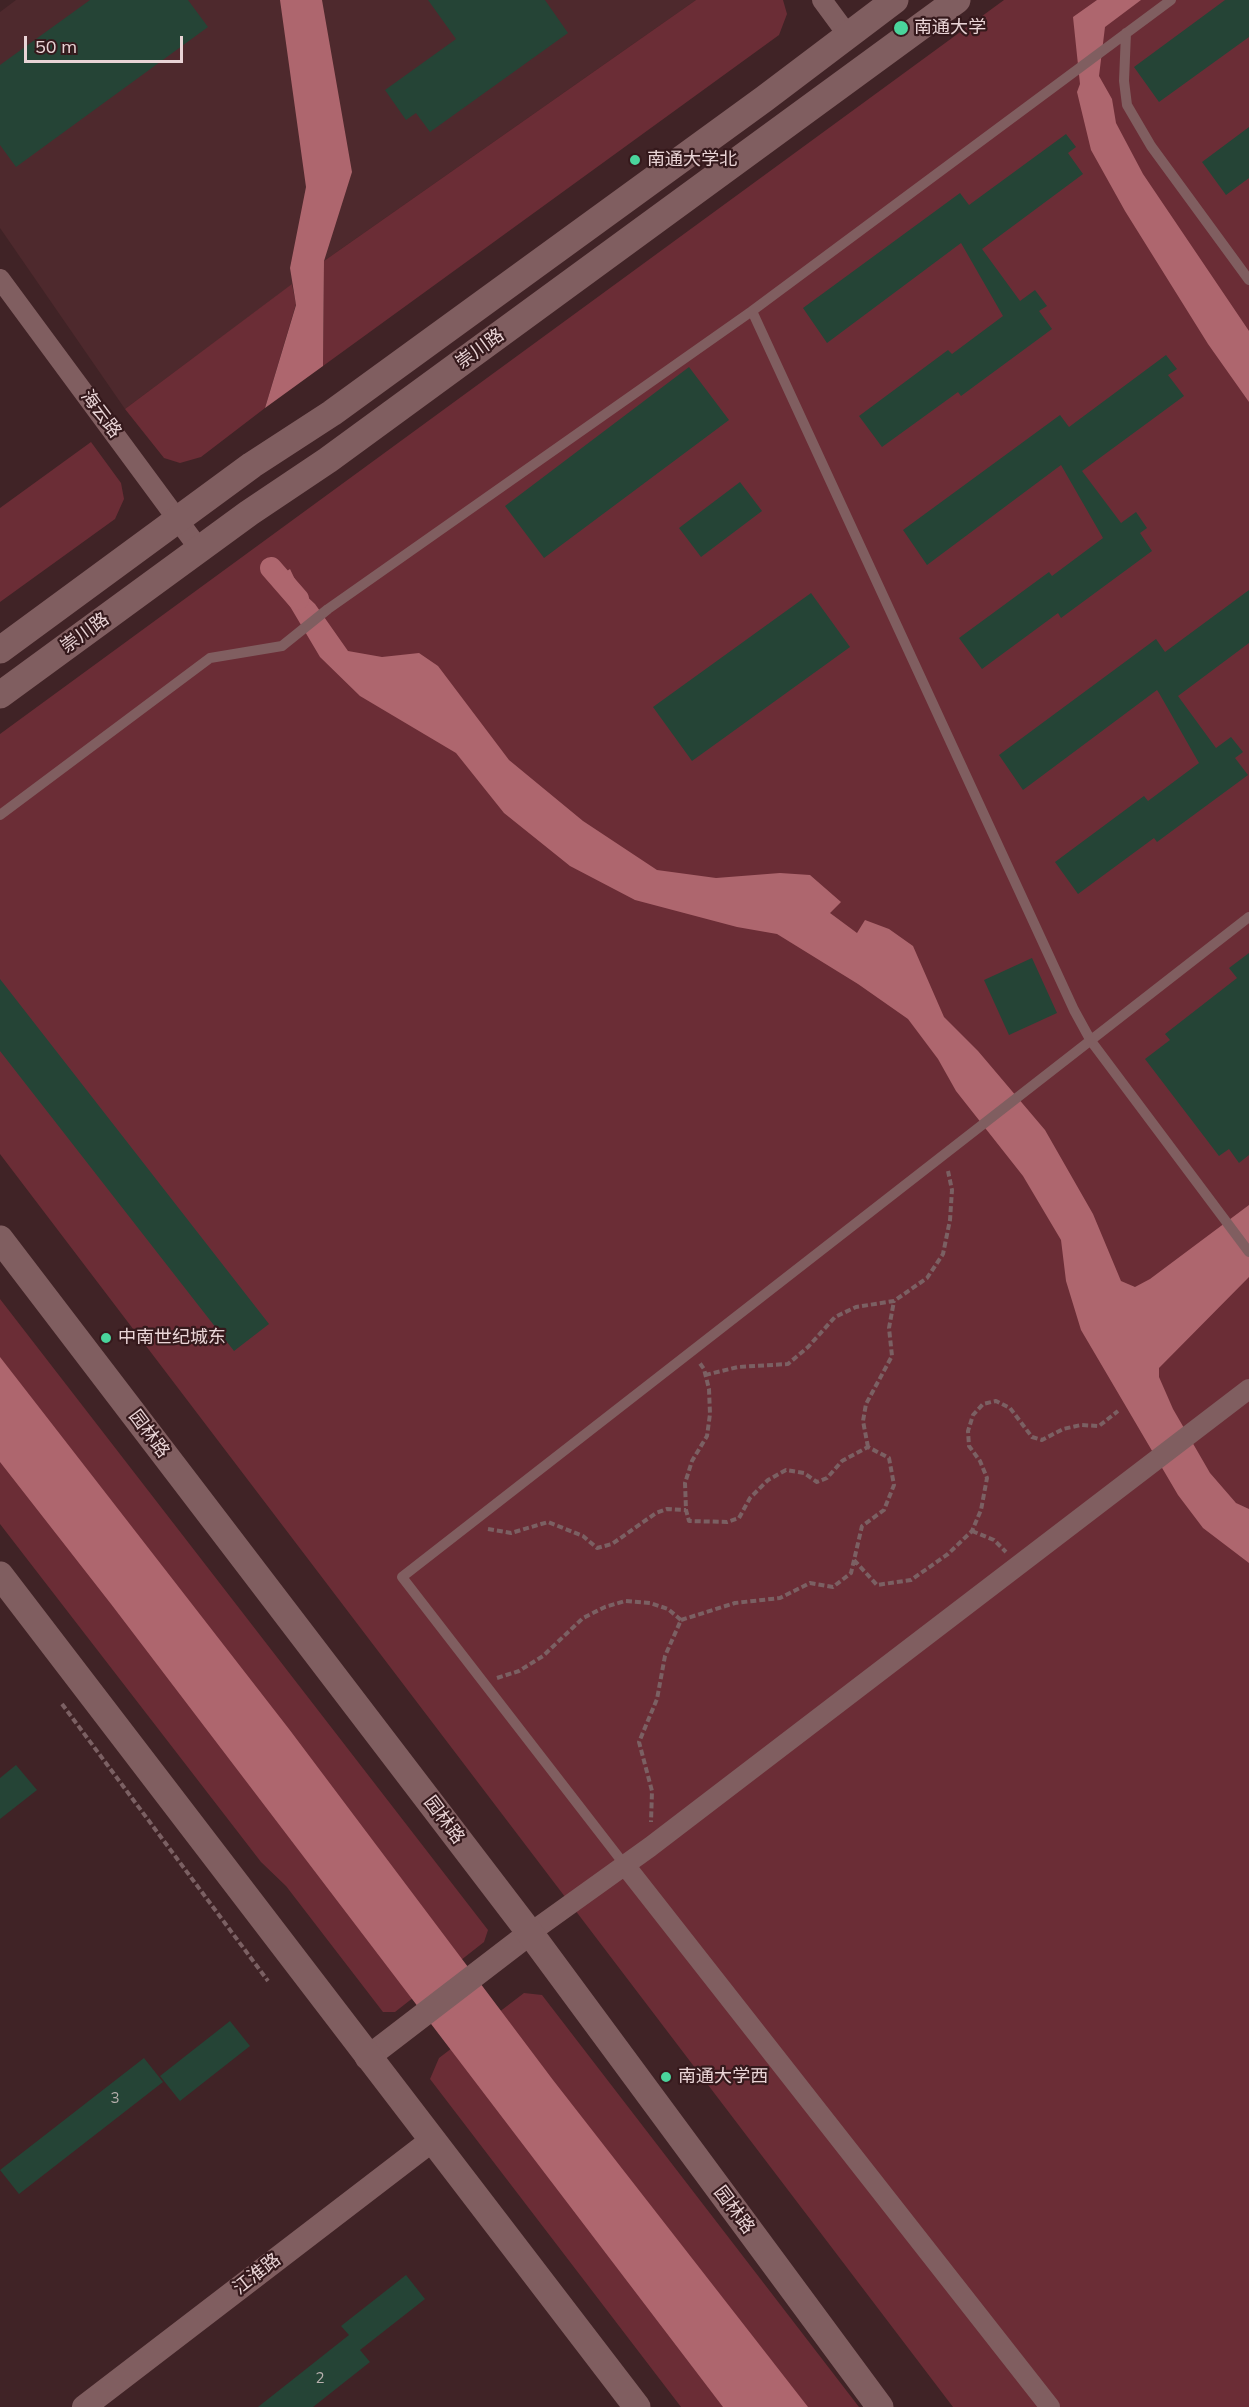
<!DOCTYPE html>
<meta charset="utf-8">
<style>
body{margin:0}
#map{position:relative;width:1249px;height:2407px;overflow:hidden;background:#402326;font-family:Mulish,sans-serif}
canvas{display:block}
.scale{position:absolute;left:24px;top:36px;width:159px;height:27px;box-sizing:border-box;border:3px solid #e9d4d6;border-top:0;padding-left:8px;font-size:18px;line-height:21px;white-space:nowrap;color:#e9d4d6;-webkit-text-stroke:4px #35191c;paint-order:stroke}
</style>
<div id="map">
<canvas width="1249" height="2407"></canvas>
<div class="scale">50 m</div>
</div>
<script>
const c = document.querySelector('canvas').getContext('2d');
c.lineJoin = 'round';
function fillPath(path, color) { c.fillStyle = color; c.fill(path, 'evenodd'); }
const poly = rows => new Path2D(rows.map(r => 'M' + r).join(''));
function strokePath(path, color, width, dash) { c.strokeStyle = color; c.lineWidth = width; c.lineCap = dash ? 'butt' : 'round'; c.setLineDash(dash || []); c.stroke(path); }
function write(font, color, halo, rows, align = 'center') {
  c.font = font + ' Mulish,"Noto Sans SC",sans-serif'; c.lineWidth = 4.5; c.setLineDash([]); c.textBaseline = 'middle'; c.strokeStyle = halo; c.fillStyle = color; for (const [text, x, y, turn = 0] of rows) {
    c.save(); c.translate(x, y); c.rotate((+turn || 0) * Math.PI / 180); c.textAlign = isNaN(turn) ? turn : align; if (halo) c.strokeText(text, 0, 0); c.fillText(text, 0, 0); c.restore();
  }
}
fillPath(poly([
 [16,0,696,0,324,261,125,409,0,228,0,12]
]), '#4e292d');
fillPath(poly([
 [696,0,783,0,787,14,779,35,323,366,324,261],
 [1004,0,1249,0,1249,2407,953,2407,0,1154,0,734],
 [292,284,296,304,265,408,201,457,180,463,164,458,125,409],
 [91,442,121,483,124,499,115,519,0,602,0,508],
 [0,1299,488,1930,484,1942,395,2012,383,2012,286,1886,261,1862,0,1524],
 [524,1993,542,1995,859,2407,681,2407,430,2079,439,2058]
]), '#6b2d36');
fillPath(poly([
 [280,0,322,0,352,172,324,261,323,366,265,408,296,305,290,268,306,187],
 [1097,0,1141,0,1105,27,1099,76,1112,99,1116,123,1143,174,1249,331,1249,402,1208,344,1125,211,1091,150,1077,92,1080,84,1073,17],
 [290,569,300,590,315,604,348,651,382,657,419,653,438,666,509,760,583,821,657,870,716,878,780,873,810,875,841,902,830,913,857,933,865,920,889,929,913,946,944,1017,978,1051,1045,1130,1093,1214,1121,1281,1135,1287,1150,1279,1249,1205,1249,1277,1159,1368,1159,1377,1173,1409,1210,1473,1236,1503,1249,1509,1249,1563,1203,1528,1178,1495,1081,1330,1066,1281,1061,1240,1023,1176,956,1091,938,1059,908,1019,858,984,777,934,737,927,635,900,570,866,504,813,456,753,360,696,320,657,288,603,278,577],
 [0,1357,289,1729,553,2080,808,2407,723,2407,111,1604,0,1462]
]), '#ae666e');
strokePath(poly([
 [271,568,298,599]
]), '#ae666e', 22);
fillPath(poly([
 [90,0,188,0,208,27,16,167,0,145,0,65],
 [428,0,545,0,568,33,430,132,416,113,406,120,385,90,456,39],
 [1225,0,1249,0,1249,37,1159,102,1134,67],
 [1249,127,1249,178,1226,195,1202,162],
 [1066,134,1076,147,1068,153,1083,174,982,249,1020,301,1035,290,1047,306,1039,311,1052,329,961,396,958,392,882,447,859,416,948,350,952,354,1003,316,961,243,827,343,803,308,960,193,969,205],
 [1166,355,1177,369,1168,375,1184,396,1082,471,1121,523,1136,512,1147,528,1140,533,1152,551,1061,618,1058,613,982,669,959,638,1049,572,1052,576,1103,538,1061,465,927,565,903,530,1060,415,1069,427],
 [689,367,729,420,544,558,505,506],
 [740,482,762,511,701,557,679,528],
 [1249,590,1249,643,1178,696,1216,748,1231,737,1243,752,1235,758,1248,775,1157,842,1154,838,1078,894,1055,862,1144,796,1148,801,1199,763,1159,693,1157,690,1023,790,999,755,1156,639,1165,652],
 [811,593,850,647,692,761,653,707],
 [1249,953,1249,1155,1239,1163,1229,1149,1219,1156,1145,1059,1170,1040,1165,1034,1237,978,1229,968],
 [1032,958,1057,1013,1009,1035,984,980],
 [0,979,269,1324,234,1351,0,1051],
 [16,1765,37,1790,0,1819,0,1778],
 [230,2021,250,2046,180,2101,160,2076],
 [144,2058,163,2082,19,2194,0,2170],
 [406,2275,425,2299,360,2350,370,2362,313,2407,258,2407,349,2335,341,2326]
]), '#254436');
strokePath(poly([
 [705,1375,738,1367,788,1364,808,1347,835,1317,856,1307,894,1301,927,1278,943,1254,950,1220,952,1190,948,1171],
 [868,1447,863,1421,866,1404,892,1356,889,1328,894,1301],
 [488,1529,511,1533,548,1522,583,1536,597,1548,612,1544,656,1513,667,1509,686,1510],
 [972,1531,994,1540,1006,1552],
 [854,1560,877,1585,911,1580,948,1554,972,1531,981,1510,987,1478,980,1461,969,1446,968,1431,973,1415,983,1404,996,1401,1010,1408,1032,1437,1042,1440,1063,1429,1081,1425,1099,1426,1118,1411],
 [681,1620,735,1603,780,1598,810,1583,833,1587,851,1573,862,1526,884,1510,894,1485,889,1458,868,1447,842,1461,827,1478,817,1482,804,1473,786,1470,768,1480,750,1498,739,1518,727,1522,689,1521,686,1510,685,1483,692,1461,707,1436,710,1414,709,1389,704,1369,699,1362],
 [497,1678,519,1671,543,1656,583,1618,605,1607,625,1601,650,1603,668,1609,681,1620,665,1656,657,1699,639,1742,652,1791,651,1822],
 [62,1704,268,1981]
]), '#7b6063', 4, [6, 3]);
strokePath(poly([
 [1126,33,1124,81,1127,105,1151,146,1249,280],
 [752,311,1074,1010,1091,1041,1249,1252],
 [0,815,210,658,282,646,328,609,752,311,1171,0],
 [624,1864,402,1577,1249,917]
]), '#805e60', 10);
strokePath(poly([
 [822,0,847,34],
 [0,279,200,550],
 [624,1864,1050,2407],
 [530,1933,650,1847,1249,1389]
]), '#805e60', 20);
strokePath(poly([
 [367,2058,530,1933],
 [84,2407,431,2141]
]), '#805e60', 24);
strokePath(poly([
 [0,650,252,465,332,413,764,99,895,0],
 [0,695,249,513,328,460,957,0],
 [0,1239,530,1933,880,2407],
 [0,1575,637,2407]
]), '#805e60', 27);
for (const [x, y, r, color] of [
 [901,28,8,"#4ad49c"],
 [635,160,6,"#4ad49c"],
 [106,1338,6,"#4ad49c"],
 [666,2077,6,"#4ad49c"]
]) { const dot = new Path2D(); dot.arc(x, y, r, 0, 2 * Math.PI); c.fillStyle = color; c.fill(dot); strokePath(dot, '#35191c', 2); }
write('15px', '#b8b0ae', null, [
 ["3",115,2098],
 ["2",320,2378]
]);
write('18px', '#e9d4d6', '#35191c', [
 ["南通大学",914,28],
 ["南通大学北",647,160],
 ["中南世纪城东",118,1338],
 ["南通大学西",678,2077]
], 'left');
write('18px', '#e9d4d6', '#35191c', [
 ["崇川路",480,349,-36],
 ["海云路",101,414,53],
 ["崇川路",85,633,-36],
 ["园林路",149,1434,53],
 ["园林路",444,1820,53],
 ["园林路",734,2210,53],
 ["江淮路",257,2274,-38]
]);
</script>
